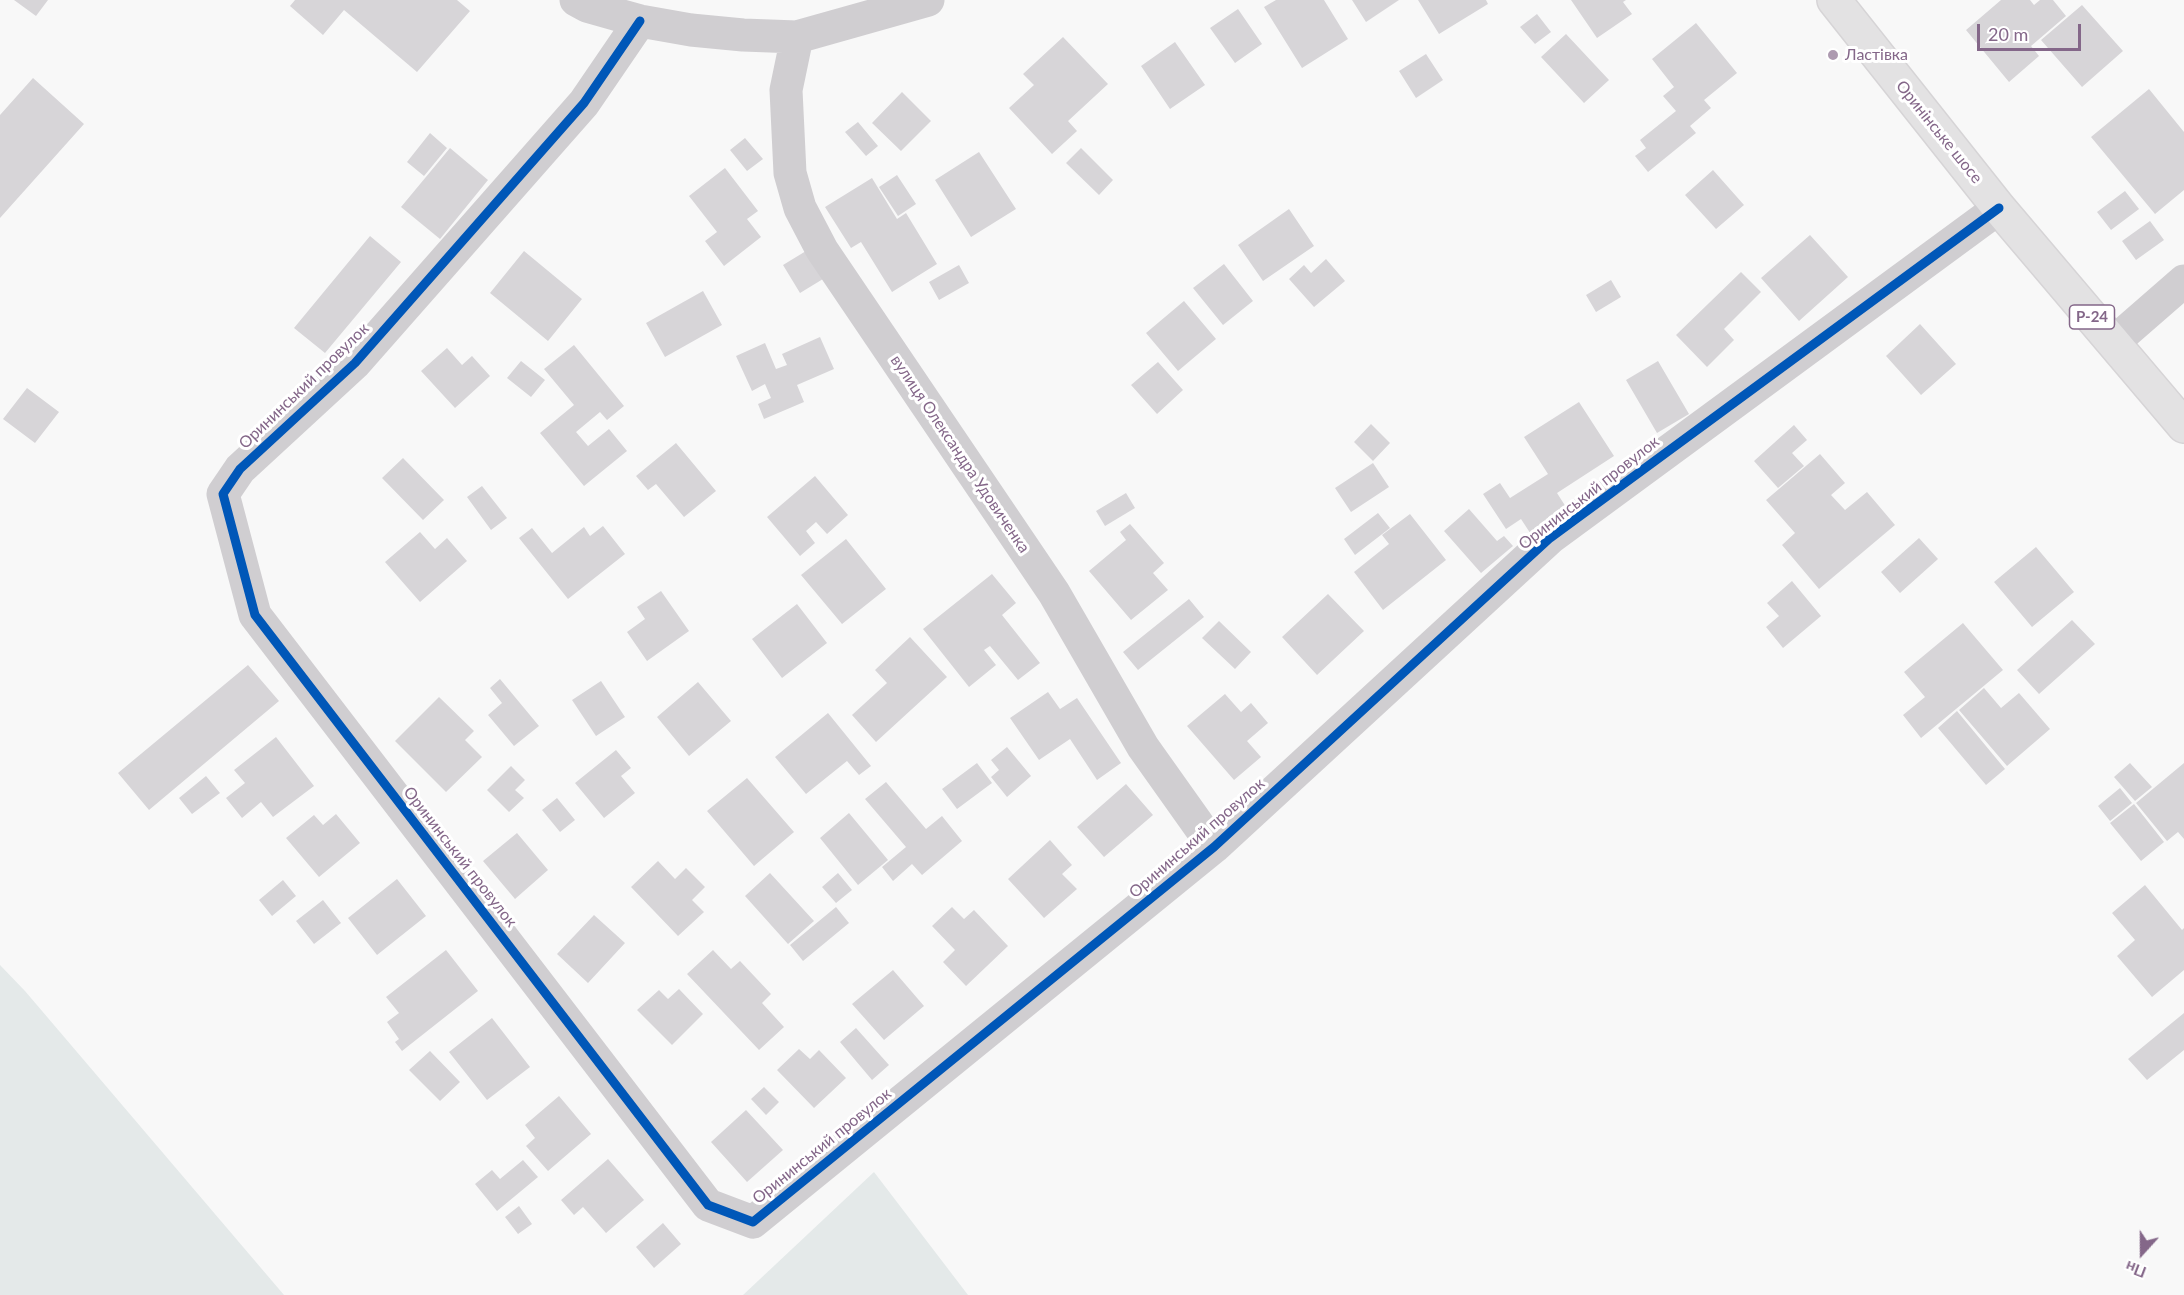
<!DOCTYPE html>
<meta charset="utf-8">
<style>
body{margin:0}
#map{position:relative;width:2184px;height:1295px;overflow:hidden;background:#f8f8f8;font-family:Lato,sans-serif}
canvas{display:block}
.north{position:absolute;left:2112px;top:1223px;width:60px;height:60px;-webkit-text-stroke:4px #fff;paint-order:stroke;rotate:201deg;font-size:16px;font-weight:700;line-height:24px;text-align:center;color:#846789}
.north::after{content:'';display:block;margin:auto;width:21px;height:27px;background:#846789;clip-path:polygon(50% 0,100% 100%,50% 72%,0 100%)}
.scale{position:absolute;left:1977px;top:24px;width:104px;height:27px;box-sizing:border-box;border:3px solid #846789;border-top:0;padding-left:8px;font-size:18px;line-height:21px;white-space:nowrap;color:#846789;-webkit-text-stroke:4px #fff;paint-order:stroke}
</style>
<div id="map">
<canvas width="2184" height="1295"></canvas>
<div class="north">Пн</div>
<div class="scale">20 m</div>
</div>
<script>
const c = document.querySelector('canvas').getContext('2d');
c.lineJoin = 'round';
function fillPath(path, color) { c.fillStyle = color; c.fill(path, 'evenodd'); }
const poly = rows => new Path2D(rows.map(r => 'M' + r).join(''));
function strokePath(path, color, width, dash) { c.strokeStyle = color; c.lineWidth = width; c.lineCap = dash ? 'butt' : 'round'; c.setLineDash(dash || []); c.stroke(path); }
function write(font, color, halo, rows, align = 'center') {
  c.font = font + ' Lato,sans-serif'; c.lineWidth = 6; c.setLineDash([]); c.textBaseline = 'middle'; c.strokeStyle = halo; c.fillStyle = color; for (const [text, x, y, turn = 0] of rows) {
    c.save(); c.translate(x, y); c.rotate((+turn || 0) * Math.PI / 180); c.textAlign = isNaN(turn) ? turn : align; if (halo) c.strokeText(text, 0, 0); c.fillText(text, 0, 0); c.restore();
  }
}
fillPath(poly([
 [0,965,25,991,284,1295,0,1295],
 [874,1172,968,1295,743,1295]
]), '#e4e9e9');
fillPath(poly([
 [14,0,48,0,36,16],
 [295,0,457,0,470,11,417,72,344,10,323,35,290,6],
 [1276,0,1324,0,1348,39,1302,68,1264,7],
 [1352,0,1399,0,1366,22],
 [1418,0,1486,0,1488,4,1439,34],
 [1571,0,1626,0,1623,2,1632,14,1597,38],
 [2001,0,2030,0,2034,5,2040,0,2053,0,2066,16,2031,46,2039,56,2009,82,1966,30],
 [2082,5,2123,51,2082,87,2041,40],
 [1238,9,1262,44,1235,63,1210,28],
 [1537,14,1551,32,1535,44,1520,27],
 [1696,23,1737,73,1704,100,1711,108,1690,126,1696,133,1648,172,1635,156,1646,148,1640,140,1676,111,1663,96,1674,87,1652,59],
 [1566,34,1609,80,1584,103,1541,57],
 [1063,37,1108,84,1068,121,1077,131,1052,154,1009,108,1034,85,1023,74],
 [1175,42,1205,85,1170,109,1141,66],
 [1426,54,1443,80,1416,98,1399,71],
 [33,78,84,124,0,218,0,115],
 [2149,89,2184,132,2184,190,2155,214,2091,137],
 [902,92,931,121,901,151,872,123],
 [858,122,878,146,866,156,845,132],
 [430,133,447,148,424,176,407,162],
 [745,138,763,159,747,171,730,150],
 [450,148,488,180,440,239,401,207],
 [1081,148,1113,180,1099,195,1066,163],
 [979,152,1016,209,971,237,935,180],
 [725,168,758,211,747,219,761,237,724,266,705,241,717,232,689,196],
 [1713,170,1744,205,1716,229,1685,195],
 [897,175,916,204,898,216,879,187],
 [872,178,897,219,906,213,937,264,892,292,861,242,851,248,825,207],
 [2125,191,2139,209,2111,230,2097,212],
 [1289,209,1314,246,1263,281,1238,245],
 [2150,221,2164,240,2136,260,2122,241],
 [1810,235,1848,277,1799,321,1761,278],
 [370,236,401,262,325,353,294,328],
 [524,251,582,299,548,341,490,293],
 [806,251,823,279,800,293,783,265],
 [1326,259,1345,281,1314,307,1289,279,1304,265,1311,273],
 [1224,264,1253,301,1223,325,1193,288],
 [959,265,969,283,939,300,929,282],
 [1741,272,1761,292,1724,329,1734,340,1707,367,1676,335],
 [1611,280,1621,297,1596,312,1586,295],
 [703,291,722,325,665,357,646,323],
 [1184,301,1216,339,1178,371,1146,333],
 [1920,324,1956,364,1921,395,1886,356],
 [820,337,834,369,797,385,804,402,764,419,758,404,771,398,765,384,752,391,736,356,765,343,776,369,787,365,782,354],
 [574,345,624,406,607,420,600,412,576,432,588,446,609,429,627,451,584,486,540,433,574,405,544,369],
 [447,348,462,365,472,356,490,376,455,408,421,371],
 [521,361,545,380,531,397,507,378],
 [1658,361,1689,414,1657,433,1626,380],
 [1158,362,1183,390,1157,414,1131,385],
 [27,388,59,412,35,443,3,419],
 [1579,402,1614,456,1557,493,1573,518,1536,542,1521,519,1506,529,1483,494,1500,483,1510,498,1548,474,1524,437],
 [1371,424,1390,443,1373,461,1354,442],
 [1794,425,1807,440,1792,453,1804,466,1778,488,1754,461],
 [676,443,716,491,684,517,656,484,648,490,636,476],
 [1820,454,1845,483,1831,495,1845,510,1867,492,1895,525,1819,589,1782,545,1795,533,1766,500],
 [403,458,444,500,423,520,382,478],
 [1373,463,1389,487,1351,512,1335,488],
 [815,476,848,515,827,534,816,522,806,531,815,543,800,556,767,517],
 [482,486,507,518,491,530,467,497],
 [1126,493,1135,508,1105,526,1096,511],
 [1469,509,1497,541,1504,536,1513,546,1481,573,1444,531],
 [1378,513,1390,528,1355,555,1344,539],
 [1410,514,1446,560,1383,610,1354,572,1389,544,1382,535],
 [1130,524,1164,563,1153,573,1168,590,1131,620,1089,571,1126,540,1120,532],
 [603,526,625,554,568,599,519,538,532,528,552,553,584,527,590,536],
 [420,532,435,549,447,538,467,561,420,602,385,562],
 [1919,538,1938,559,1900,593,1881,572],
 [846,539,886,589,842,624,801,575],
 [2036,547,2074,592,2032,627,1994,582],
 [992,574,1016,603,1002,615,1040,663,1018,680,990,646,984,650,996,665,969,687,923,629],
 [1792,581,1821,616,1783,648,1766,627,1779,616,1767,603],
 [661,591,689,631,647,661,627,632,645,619,637,607],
 [1328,594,1364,631,1317,675,1282,637],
 [1189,599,1204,617,1138,670,1123,652],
 [797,604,827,643,782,678,752,639],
 [2072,620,2095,644,2039,694,2017,670],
 [1219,621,1251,652,1235,669,1202,638],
 [1963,623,2003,670,1921,738,1903,715,1925,697,1904,672],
 [910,637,947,677,876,742,852,715,887,683,875,670],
 [248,665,279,701,149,810,118,773],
 [500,679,539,726,514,746,488,715,502,703,490,688],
 [601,681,625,717,596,736,572,700],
 [698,682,731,721,689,756,657,717],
 [1984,688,2001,708,2019,693,2050,729,2007,766,1959,710],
 [1048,692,1060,709,1077,698,1121,763,1097,780,1070,739,1039,760,1010,718],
 [1225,694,1241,712,1251,703,1268,723,1247,741,1261,757,1234,780,1187,726],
 [439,697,474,731,465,740,482,757,446,792,395,741],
 [1957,711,2005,769,1986,785,1938,728],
 [828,713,871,766,859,775,847,761,806,794,775,757],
 [276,737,314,786,273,817,261,802,242,818,226,798,245,783,234,770],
 [1007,747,1031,776,1007,797,991,777,999,770,991,760],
 [616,750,631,768,621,776,635,793,604,818,575,783],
 [977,763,992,783,957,809,942,789],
 [2130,763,2152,787,2135,801,2114,777],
 [2184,763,2184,839,2178,832,2167,841,2136,803],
 [511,766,525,780,515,790,524,798,509,812,487,790],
 [206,776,220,793,192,814,179,798],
 [747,778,794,832,754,866,707,811],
 [886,782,926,829,942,816,962,841,922,875,912,864,893,881,882,867,906,847,865,799],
 [1126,784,1153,815,1104,857,1077,827],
 [2120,788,2132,803,2110,821,2098,806],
 [557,798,575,820,560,832,542,810],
 [2134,804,2164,842,2141,861,2110,823],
 [849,813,888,860,858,885,820,838],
 [336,814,360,843,319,877,286,838,314,815,323,825],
 [517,833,548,870,515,899,483,861],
 [1050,840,1072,865,1062,874,1077,889,1044,918,1008,879],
 [658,861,675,879,686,868,705,887,692,900,704,912,678,936,631,887],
 [770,873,814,921,788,944,745,896],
 [838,873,852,890,836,903,822,887],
 [397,879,426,916,377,955,348,918],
 [283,880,296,896,272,916,259,900],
 [2145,885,2182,930,2184,928,2184,970,2152,997,2117,956,2135,940,2112,913],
 [323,900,341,923,314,944,296,921],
 [836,907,849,923,803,961,790,945],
 [952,907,964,919,974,910,1008,946,966,986,943,962,955,950,932,926],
 [594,915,625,943,588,983,557,954],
 [446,950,478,991,402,1051,395,1042,399,1039,387,1022,399,1013,386,997],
 [713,950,731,969,740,961,771,994,762,1003,784,1027,759,1050,687,974],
 [893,970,924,1006,884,1040,852,1004],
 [679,989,703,1014,672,1045,637,1010,659,990,668,999],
 [2184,1013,2184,1050,2147,1080,2128,1059],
 [492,1018,530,1067,487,1100,449,1052],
 [856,1028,889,1065,872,1080,840,1042],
 [799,1049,810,1059,819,1050,846,1078,814,1108,777,1070],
 [430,1051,460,1082,440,1101,409,1070],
 [764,1087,779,1102,766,1115,751,1099],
 [559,1096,591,1134,548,1171,526,1146,535,1138,525,1125],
 [746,1110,783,1150,747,1182,711,1142],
 [608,1159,644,1200,606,1233,583,1207,574,1215,561,1200],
 [523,1160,538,1177,497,1211,475,1184,492,1170,500,1179],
 [519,1206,532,1224,518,1234,505,1217],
 [663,1223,681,1244,654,1268,636,1247]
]), '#d7d5d8');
const primary = poly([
 [1834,0,1999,208,2184,426]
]);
strokePath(primary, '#d6d4d6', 36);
strokePath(poly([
 [576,0,587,6,640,21,691,30,743,35,797,37,928,0],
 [640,21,584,103,355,363,240,469,223,494,255,615,708,1205,753,1222,1214,847,1550,538,1999,208],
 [797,37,786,90,790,173,800,208,822,250,1054,593,1143,747,1214,847],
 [2114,342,2184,281]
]), '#d0ced1', 33);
strokePath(primary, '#e3e2e3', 33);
strokePath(poly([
 [640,21,584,103,355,363,240,469,223,494,255,615,708,1205,753,1222,1214,847,1550,538,1999,208]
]), '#0057b8', 9);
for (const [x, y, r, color] of [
 [1833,55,6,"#ad9ab0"]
]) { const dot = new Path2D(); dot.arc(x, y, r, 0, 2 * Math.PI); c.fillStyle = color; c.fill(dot); strokePath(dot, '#fff', 2); }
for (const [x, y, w] of [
 [2092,317,45]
]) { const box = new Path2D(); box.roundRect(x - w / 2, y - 12, w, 24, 4.5); c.fillStyle = '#fff'; c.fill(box); strokePath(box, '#846789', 1.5); }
write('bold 15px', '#846789', null, [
 ["Р-24",2092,317]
]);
write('16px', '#846789', '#fff', [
 ["Ластівка",1845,55]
], 'left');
write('16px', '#846789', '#fff', [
 ["Оринінське шосе",1939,132,51],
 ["Орининський провулок",304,386,-44],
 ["вулиця Олександра Удовиченка",960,454,56],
 ["Орининський провулок",1589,493,-38],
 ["Орининський провулок",1197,838,-41],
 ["Орининський провулок",460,857,52],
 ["Орининський провулок",822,1146,-39]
]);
</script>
